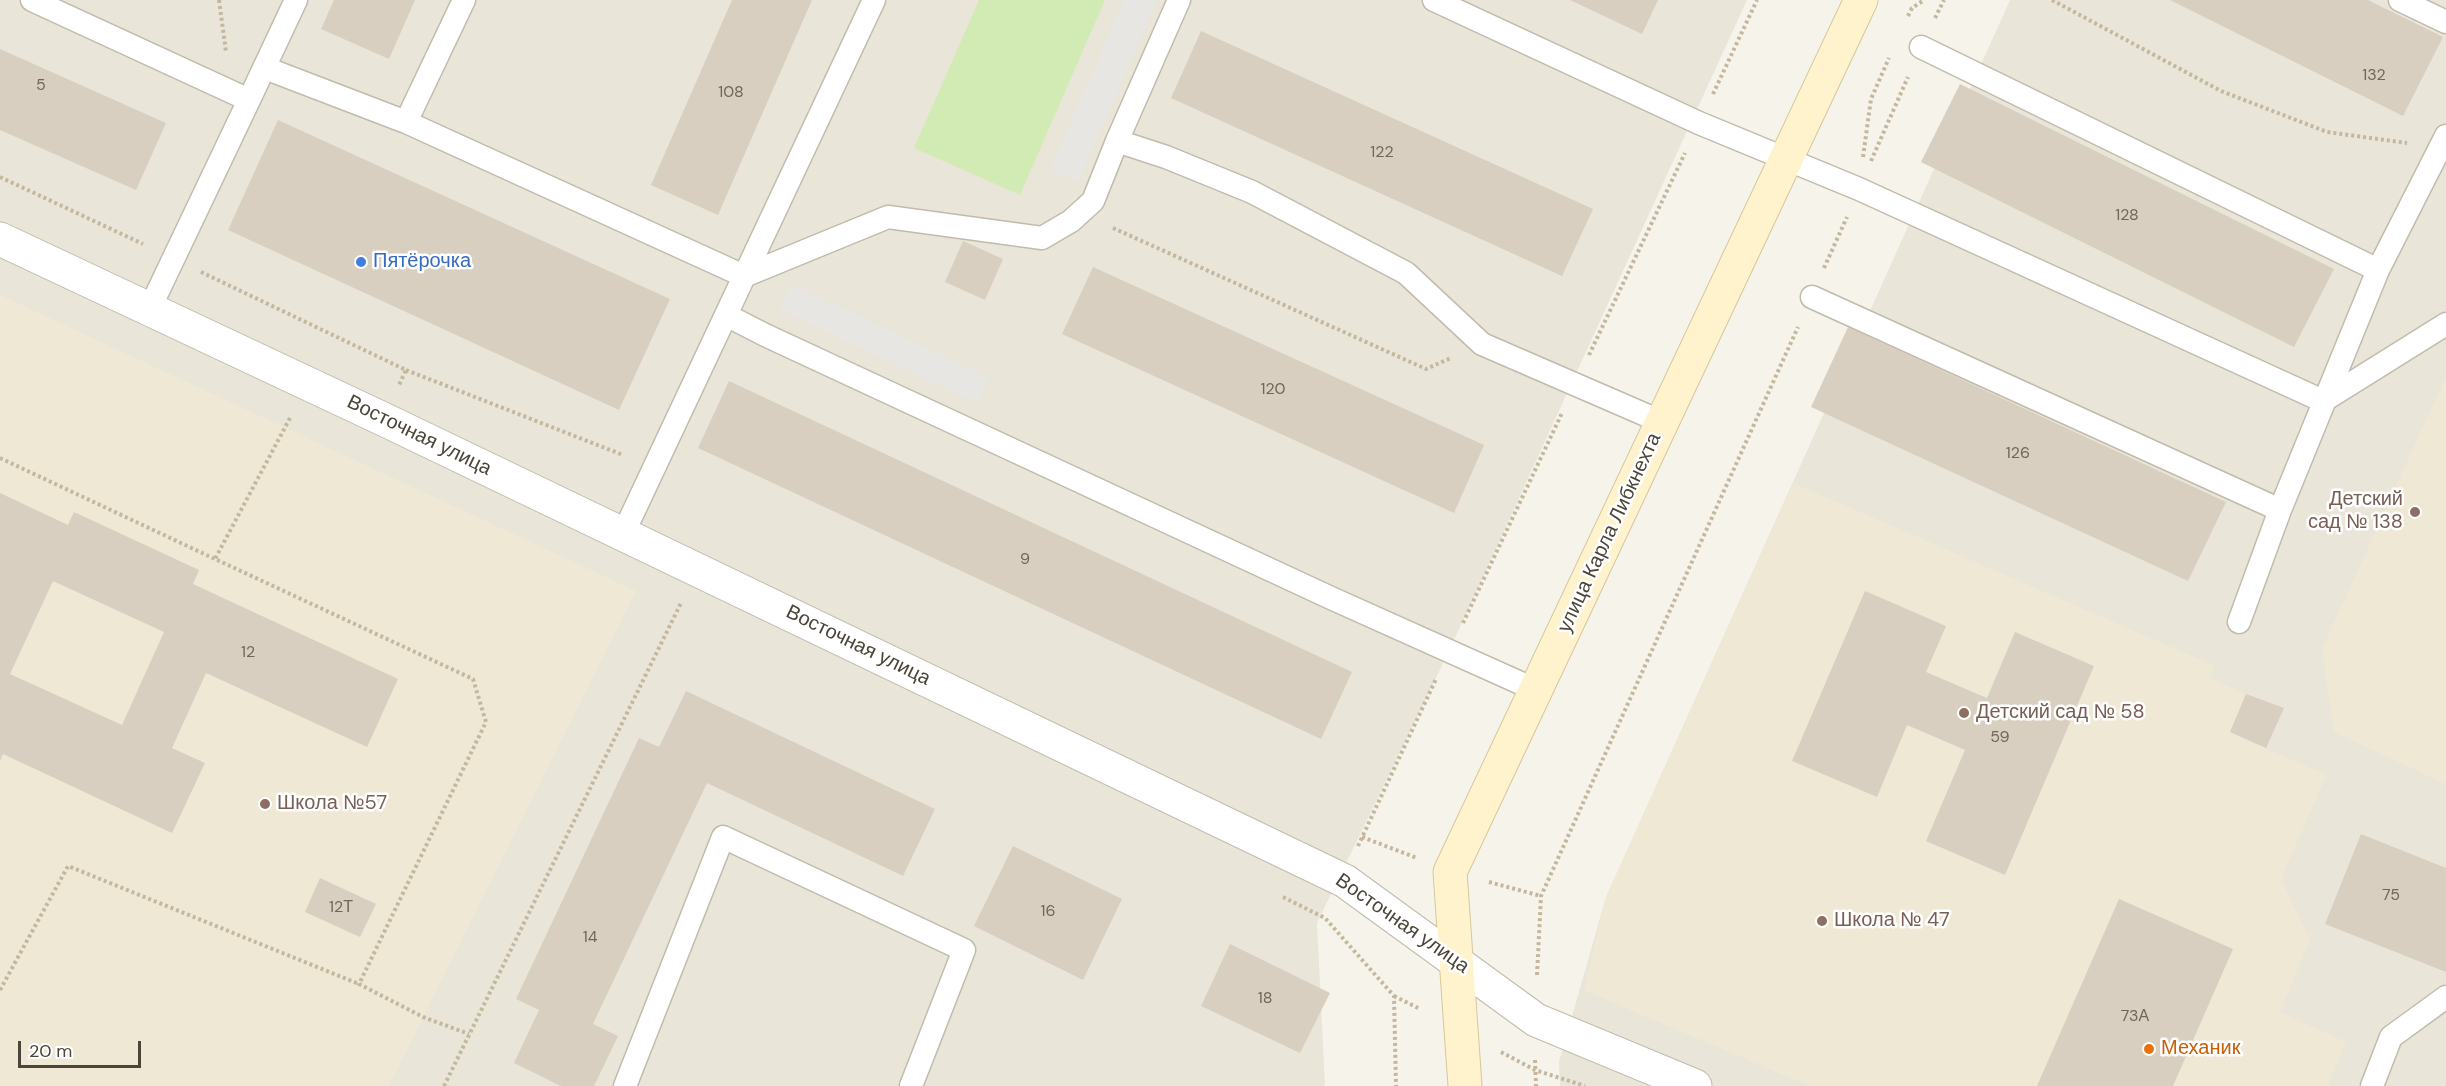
<!DOCTYPE html>
<meta charset="utf-8">
<style>
body{margin:0}
#map{position:relative;width:2446px;height:1086px;overflow:hidden;background:#f6f3eb;font-family:"DM Sans",sans-serif}
canvas{display:block}
.scale{position:absolute;left:18px;top:1041px;width:123px;height:27px;box-sizing:border-box;border:3px solid #4b4438;border-top:0;padding-left:8px;font-size:18px;line-height:21px;white-space:nowrap;color:#4b4438;-webkit-text-stroke:4px #fff;paint-order:stroke}
</style>
<div id="map">
<canvas width="2446" height="1086"></canvas>
<div class="scale">20 m</div>
</div>
<script>
const c = document.querySelector('canvas').getContext('2d');
c.lineJoin = 'round';
function fillPath(path, color) { c.fillStyle = color; c.fill(path, 'evenodd'); }
const poly = rows => new Path2D(rows.map(r => 'M' + r).join(''));
function strokePath(path, color, width, dash) { c.strokeStyle = color; c.lineWidth = width; c.lineCap = dash ? 'butt' : 'round'; c.setLineDash(dash || []); c.stroke(path); }
function write(font, color, halo, rows, align = 'center') {
  c.font = font + ' "DM Sans",sans-serif'; c.lineWidth = 5; c.setLineDash([]); c.textBaseline = 'middle'; c.strokeStyle = halo; c.fillStyle = color; for (const [text, x, y, turn = 0] of rows) {
    c.save(); c.translate(x, y); c.rotate((+turn || 0) * Math.PI / 180); c.textAlign = isNaN(turn) ? turn : align; if (halo) c.strokeText(text, 0, 0); c.fillText(text, 0, 0); c.restore();
  }
}
fillPath(poly([
 [0,0,1747,0,1449,651,1317,923,1325,1086,0,1086],
 [2010,0,2446,0,2446,1086,1560,1086,1559,1062,1606,897]
]), '#eae5d9');
fillPath(poly([
 [0,295,636,591,389,1086,0,1086],
 [2446,376,2446,784,2334,732,2322,649],
 [1793,483,2215,666,2210,678,2246,694,2230,733,2327,775,2281,879,2310,940,2280,1012,2346,1042,2328,1086,1809,1086,1584,990,1606,897]
]), '#efe8d5');
fillPath(poly([
 [979,0,1105,0,1020,195,914,148]
]), '#d2ebb4');
fillPath(poly([
 [1124,0,1157,0,1078,182,1050,170],
 [791,284,989,378,977,403,779,309]
]), '#e8e6e3');
fillPath(poly([
 [334,0,415,0,389,59,321,29],
 [732,0,812,0,718,215,651,185],
 [1570,0,1658,0,1642,34],
 [2170,0,2368,0,2443,37,2403,116],
 [1201,31,1593,209,1562,276,1171,98],
 [0,49,166,123,136,190,0,130],
 [1960,84,2334,269,2294,347,1921,162],
 [278,120,670,299,619,410,228,230],
 [963,241,1003,259,985,300,945,282],
 [1093,267,1484,445,1454,513,1062,334],
 [1848,327,2226,502,2188,581,1811,407],
 [729,381,1352,672,1321,739,698,448],
 [0,493,68,525,74,512,199,570,193,584,398,679,367,747,206,673,172,748,205,763,172,833,3,754,0,761],
 [53,581,164,632,122,725,10,674],
 [1865,591,1946,626,1926,672,1987,698,2015,632,2094,666,2005,875,1926,841,1965,750,1907,725,1877,797,1792,761],
 [686,691,935,809,903,876,707,783,593,1024,618,1036,594,1086,561,1086,514,1063,539,1010,516,999,639,738,659,747],
 [2246,694,2284,708,2266,748,2230,732],
 [2361,834,2446,868,2446,972,2325,924],
 [1013,846,1122,899,1083,980,974,926],
 [320,878,376,904,360,937,305,912],
 [2119,899,2233,949,2173,1086,2037,1086],
 [1230,944,1330,993,1300,1053,1201,1006]
]), '#d8cfc0');
const lane = poly([
 [32,0,249,100,150,308],
 [1434,0,1699,123,1859,189,2323,401,2446,324],
 [2400,0,2446,22],
 [1921,47,2378,270],
 [265,68,406,122,744,276,888,217,1042,238,1071,221,1093,201,1117,141,1166,157,1252,192,1406,273,1482,344,1662,422],
 [249,100,296,0],
 [406,122,464,0],
 [1117,141,1179,0],
 [1812,297,2280,510],
 [726,315,765,335,1331,598,1536,690],
 [623,534,874,0],
 [2239,622,2280,510,2378,270,2446,136],
 [625,1086,723,837,964,950,911,1086],
 [2372,1086,2391,1037,2446,997]
]);
const street = poly([
 [0,239,383,419,1345,881,1536,1020,1695,1086]
]);
const secondary = poly([
 [1465,1086,1450,872,1861,0]
]);
strokePath(lane, '#c2bbad', 25);
strokePath(street, '#c2bbad', 35);
strokePath(secondary, '#d7c79a', 35);
strokePath(poly([
 [219,0,226,52],
 [2052,0,2221,91,2327,132,2407,143],
 [1908,16,1912,8,1924,0],
 [1935,18,1944,0],
 [1713,94,1757,0],
 [1863,157,1871,99,1889,58],
 [1871,161,1908,77],
 [0,177,143,244],
 [1113,228,1426,369,1451,358],
 [1824,268,1847,217],
 [201,272,406,370,399,385],
 [1589,355,1685,153],
 [406,370,623,455],
 [290,418,215,559,473,679,486,722,359,984,423,1017,469,1034],
 [0,458,215,559],
 [1463,623,1562,413],
 [1362,837,1417,858],
 [1358,846,1436,679],
 [1489,882,1541,896],
 [1283,897,1325,918,1394,996,1396,1086],
 [1537,975,1541,896,1798,327],
 [0,990,68,866,359,984],
 [1394,996,1420,1009],
 [1501,1052,1535,1070,1585,1086],
 [1535,1060,1536,1086],
 [444,1086,681,603]
]), '#c4b79e', 4, [3, 3]);
strokePath(lane, '#fff', 22);
strokePath(street, '#fff', 33);
strokePath(secondary, '#fff3cd', 33);
for (const [x, y, r, color] of [
 [361,262,6,"#3f7fe0"],
 [2415,512,6,"#8d6e63"],
 [1964,713,6,"#8d6e63"],
 [265,804,6,"#8d6e63"],
 [1822,921,6,"#8d6e63"],
 [2149,1049,6,"#e8710a"]
]) { const dot = new Path2D(); dot.arc(x, y, r, 0, 2 * Math.PI); c.fillStyle = color; c.fill(dot); strokePath(dot, '#fff', 2); }
write('16px', '#6e675a', null, [
 ["132",2374,76],
 ["5",41,86],
 ["108",731,93],
 ["122",1382,153],
 ["128",2127,216],
 ["120",1273,390],
 ["126",2018,454],
 ["9",1025,560],
 ["12",248,653],
 ["59",2000,738],
 ["75",2391,896],
 ["12Т",341,908],
 ["16",1048,912],
 ["14",590,938],
 ["18",1265,999],
 ["73А",2135,1017]
]);
write('20px', '#366cbe', '#fff', [
 ["Пятёрочка",373,262]
], 'left');
write('20px', '#4b4438', '#fff', [
 ["Восточная улица",419,436,26],
 ["улица Карла Либкнехта",1610,533,-65],
 ["Восточная улица",858,646,26],
 ["Восточная улица",1402,924,35]
]);
write('20px', '#785e54', '#fff', [
 ["Детский",2403,500,"right"],
 ["сад № 138",2403,523,"right"],
 ["Детский сад № 58",1976,713],
 ["Школа №57",277,804],
 ["Школа № 47",1834,921]
], 'left');
write('20px', '#c56008', '#fff', [
 ["Механик",2161,1049]
], 'left');
</script>
